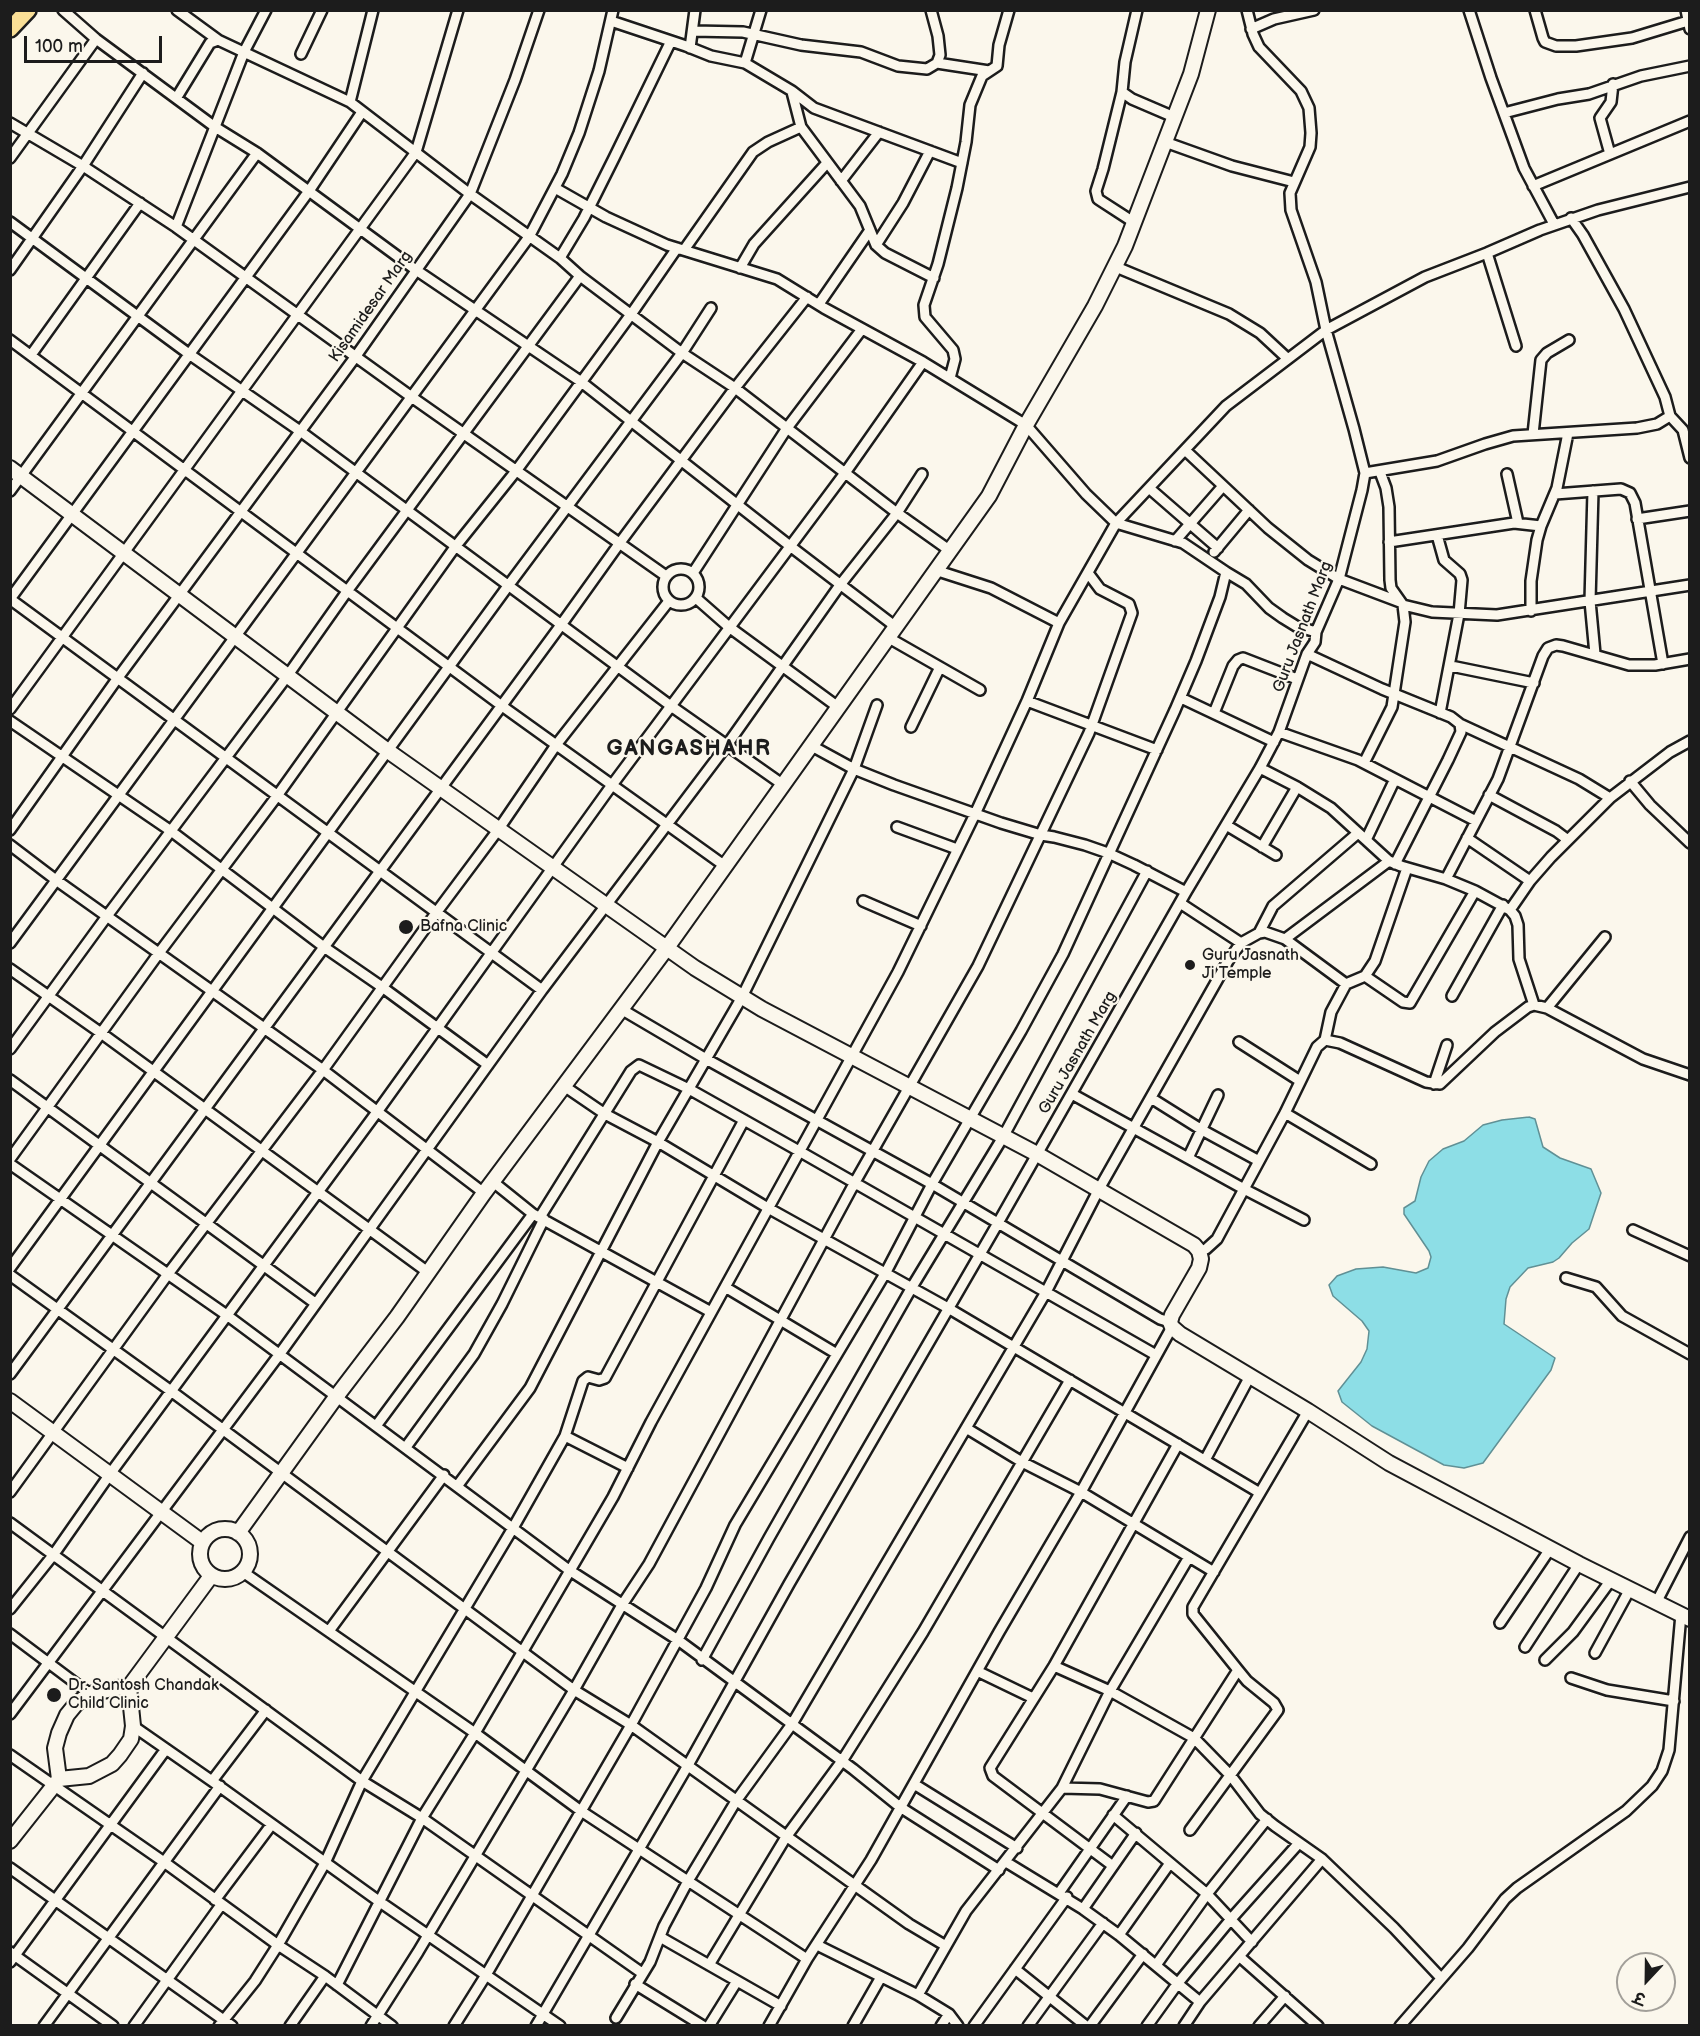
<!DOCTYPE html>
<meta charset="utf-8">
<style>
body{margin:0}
#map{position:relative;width:1700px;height:2036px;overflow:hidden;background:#fbf7ec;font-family:"Balsamiq Sans","Playpen Sans Deva",sans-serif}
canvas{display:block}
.frame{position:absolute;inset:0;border:12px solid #1c1c1c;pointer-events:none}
.north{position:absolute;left:1616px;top:1952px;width:60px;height:60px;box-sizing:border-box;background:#fbf7ec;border:2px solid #a29f99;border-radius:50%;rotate:202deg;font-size:16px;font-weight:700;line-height:24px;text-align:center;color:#1c1c1c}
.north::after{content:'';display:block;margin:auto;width:21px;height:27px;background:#1c1c1c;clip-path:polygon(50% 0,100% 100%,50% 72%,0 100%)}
.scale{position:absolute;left:24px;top:36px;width:138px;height:27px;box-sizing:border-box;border:3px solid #1c1c1c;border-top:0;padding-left:8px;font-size:18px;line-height:21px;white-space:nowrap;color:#1c1c1c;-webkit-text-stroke:4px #fbf7ec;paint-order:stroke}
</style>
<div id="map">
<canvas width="1700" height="2036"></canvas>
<div class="frame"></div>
<div class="north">उ</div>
<div class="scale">100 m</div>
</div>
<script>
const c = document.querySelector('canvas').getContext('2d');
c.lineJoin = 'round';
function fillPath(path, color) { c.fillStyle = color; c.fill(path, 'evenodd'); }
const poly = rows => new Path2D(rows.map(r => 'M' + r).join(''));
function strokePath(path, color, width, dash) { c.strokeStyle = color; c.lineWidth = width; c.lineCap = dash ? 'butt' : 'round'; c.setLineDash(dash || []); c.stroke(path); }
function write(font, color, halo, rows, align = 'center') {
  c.font = font + ' "Balsamiq Sans",sans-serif'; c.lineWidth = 4.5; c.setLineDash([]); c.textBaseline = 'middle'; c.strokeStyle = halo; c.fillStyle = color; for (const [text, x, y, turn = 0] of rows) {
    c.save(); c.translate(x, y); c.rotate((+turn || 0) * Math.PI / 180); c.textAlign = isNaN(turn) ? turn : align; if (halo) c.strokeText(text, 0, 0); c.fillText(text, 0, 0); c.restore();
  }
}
const water = poly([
 [1529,1117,1535,1119,1543,1147,1560,1158,1591,1169,1601,1193,1589,1229,1572,1243,1559,1258,1553,1262,1528,1268,1510,1287,1506,1299,1504,1324,1555,1358,1551,1370,1483,1463,1464,1468,1444,1465,1372,1426,1342,1402,1338,1391,1361,1362,1367,1349,1369,1331,1362,1321,1333,1296,1329,1285,1337,1276,1356,1269,1383,1267,1416,1273,1428,1268,1431,1257,1429,1251,1404,1214,1404,1208,1415,1201,1421,1177,1429,1161,1443,1149,1464,1141,1483,1125,1502,1120,1529,1117]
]);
fillPath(water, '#8ddee6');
strokePath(water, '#609095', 1.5);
const street = poly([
 [63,10,96,39,215,127,257,153,416,270,580,381,790,546,896,627],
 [177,10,218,40],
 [1137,10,1125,62,1122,92,1132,99,1174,117],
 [1469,10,1491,78,1524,168,1554,224],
 [1535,10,1543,38,1545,42,1556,46,1576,46,1632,38,1688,21],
 [1686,10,1690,29],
 [611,21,686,46,711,56,745,63,792,91,814,108,962,163],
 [1251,29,1274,19,1314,10],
 [693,31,743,32,801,45,861,52,898,66,927,69,937,63,940,55,938,36,931,10],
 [690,48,695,10],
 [301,54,322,10],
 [745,63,761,10],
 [937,63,989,71],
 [792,92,801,127,860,206,876,245,885,253,934,278],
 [1122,92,1103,169,1096,191,1098,199,1101,201,1135,223],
 [177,97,210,43,218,40,350,102,470,194,560,258,580,276,682,353,735,388,897,513,949,550],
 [350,102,373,10],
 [1504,113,1558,99,1589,94,1641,76,1690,66],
 [10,123,83,166,176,227,413,398,666,576],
 [1165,142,1232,166,1294,182],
 [1610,154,1600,118,1611,102,1613,84],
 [10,158,96,39],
 [841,181,879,132],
 [1533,186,1690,121],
 [10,222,189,354,300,431,671,706,782,784],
 [176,227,244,52,266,10],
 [876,245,903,203,930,151],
 [684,250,753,152,768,142,801,127],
 [1487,253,1516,346],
 [560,258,584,218,614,158,671,41],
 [1116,267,1229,314,1260,333,1288,359],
 [740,268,754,244,827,163],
 [10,270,83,166,143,73],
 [819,304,870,230],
 [10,340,502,706,725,866],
 [31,355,140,203],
 [950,378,955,359,953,350,925,317,924,305,938,264,957,188,966,142,970,105,982,76,997,66,999,45,1009,10],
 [1670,416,1683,430,1690,458],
 [1533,434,1541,360,1547,353,1569,340],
 [1185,450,1268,528,1308,560,1339,579,1400,602],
 [1365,473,1437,461,1485,444,1513,436,1637,428,1657,424,1670,416,1665,397,1624,309,1583,235,1571,218],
 [1507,474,1518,523],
 [1149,488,1218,548],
 [10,491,257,153],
 [1593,491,1590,601,1595,654],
 [1555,494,1621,489,1630,493,1635,503,1663,664],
 [1637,519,1690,511],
 [1437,535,1444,560,1460,574,1462,580,1459,614,1440,713],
 [1175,541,1223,486],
 [1389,542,1514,523,1541,526],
 [1214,552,1249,510],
 '663 587a18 18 0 1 1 36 0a18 18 0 1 1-36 0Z',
 [935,570,991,588,1059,623],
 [1226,572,1246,584,1269,608,1283,618,1296,626,1316,632],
 [693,573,787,428,862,329],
 [696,598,729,627,838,707],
 [10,599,542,990],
 [10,599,309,191,362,112],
 [1403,605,1432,612,1497,615,1690,585],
 [1531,611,1531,581,1537,540,1541,526,1557,488,1568,433],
 [889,638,980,690],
 [1307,654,1382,689,1451,717,1460,724,1461,732,1448,760,1395,864],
 [1451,666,1534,683],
 [1181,698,1274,742],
 [1027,701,1157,750],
 [10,709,416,152,458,10],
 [1214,713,1233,666,1238,660,1243,658,1297,679],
 [10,721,171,831,324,947,382,987,488,1065],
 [1460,724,1579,779,1610,798],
 [911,727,940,667],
 [1279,732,1358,760,1476,821],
 [810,745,854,769,894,785,1001,823,1041,835,1054,837,1085,845,1108,853,1134,865,1186,892],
 [1364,763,1392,707,1405,622,1403,605,1391,588,1390,580,1389,507,1386,488,1380,472],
 [1260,768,1297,787,1331,808,1389,861,1401,866,1446,879,1475,891,1510,910,1515,916,1518,925,1519,959,1534,1005],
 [1630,781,1650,805,1690,843],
 [1489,795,1556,831,1568,840],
 [1226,825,1276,855],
 [897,827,957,849],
 [10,830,117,679,356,356,470,194,515,80,539,10],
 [1467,838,1530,881],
 [1366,840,1395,779],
 [10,845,56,880,323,1070,484,1193],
 [1262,847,1297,787],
 [1446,879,1498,779,1543,656,1548,648,1556,645,1563,646,1629,665,1655,665,1690,659],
 [863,901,921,926],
 [1180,903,1241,943],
 [1510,910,1530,881,1551,857,1610,798,1670,752,1690,741],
 [1259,933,1273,906,1358,833],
 [1285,939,1389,861],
 [10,943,529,237,562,174,579,133,599,71,613,10],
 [10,969,101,1033,429,1273],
 [1365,976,1403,1002,1410,1003,1475,891],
 [1452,996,1503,905],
 [1547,1008,1605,937],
 [621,1009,706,1059,932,1184,1160,1319,1170,1322],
 [1325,1040,1331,1012,1346,984,1365,976,1375,961,1407,868],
 [1239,1042,1300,1081],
 [10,1049,107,916,288,675,348,590,580,276],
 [10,1080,315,1303],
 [1434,1084,1447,1045],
 [564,1086,605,1114,658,1142,768,1208,948,1308,1260,1493],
 [1072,1094,1244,1189,1304,1220],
 [1151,1098,1202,1130,1259,1161],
 [1285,1113,1371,1164],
 [1188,1158,1218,1095],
 [10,1159,159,953,277,796,455,547,516,471,632,313,677,248],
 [10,1164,228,1316,569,1570,678,1640,853,1769,900,1807,999,1870],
 [492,1181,533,1214,711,1312],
 [540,1217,631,1071,639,1065,689,1089,799,1151,1156,1355],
 [1633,1230,1690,1256],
 [1199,1251,1206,1249,1217,1239,1285,1113,1317,1047,1325,1040,1340,1043,1426,1082,1440,1084,1495,1032,1528,1007,1534,1005,1547,1008,1643,1059,1690,1075],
 [10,1268,508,586,682,353,711,308],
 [10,1275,171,1391,574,1690,631,1725,909,1924,946,1946],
 [1566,1278,1596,1287,1622,1316,1690,1354],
 [725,1287,837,1354],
 [10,1374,561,625,619,544,735,388,807,297],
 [376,1426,533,1214],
 [966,1428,1022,1462,1081,1492,1214,1572],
 [565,1436,628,1468],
 [406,1447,474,1354,502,1304,544,1219],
 [1205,1460,1250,1376],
 [458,1485,530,1388,658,1142,742,997,854,769,877,705],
 [10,1492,168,1274,323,1070,436,913,498,830,556,745,669,601],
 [10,1523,362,1781,422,1818,642,1973],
 [243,1572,475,1733,581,1811,807,1959],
 [1656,1603,1690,1537],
 [10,1609,54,1554,110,1474,377,1112,612,785,845,473,923,362],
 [1500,1623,1550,1549],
 [329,1631,444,1475],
 [10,1634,90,1694],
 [1525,1647,1579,1564],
 [1595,1653,1630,1589],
 [702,1660,769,1538,912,1287,1003,1137,1147,871],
 [1545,1660,1573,1632,1611,1580],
 [1054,1666,1110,1691,1194,1738,1231,1776,1260,1814,1275,1826,1322,1859,1394,1928,1441,1978],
 [977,1671,1033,1698],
 [1571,1678,1607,1690,1674,1701],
 [10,1714,279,1355,542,990,727,745,840,585,897,513,922,474],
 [133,1726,212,1781,380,1902,560,2026],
 [10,1755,164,1862,278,1945,325,1976,392,2026],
 [212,1781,266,1710],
 [914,1784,1017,1848],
 [1062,1788,1100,1789,1148,1802,1154,1801,1238,1670],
 [1113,1815,1207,1894,1252,1942],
 [1190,1830,1278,1710,1274,1703,1247,1681,1238,1670,1193,1614,1193,1607,1308,1411],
 [1006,1862,1083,1909,1119,1935,1200,2002],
 [1113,1866,993,1776,990,1768,1054,1666,1178,1444],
 [10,1868,232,2026],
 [1059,1893,1127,1796],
 [215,1900,272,1824],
 [1083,1909,1136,1833],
 [1119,1935,1170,1863],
 [660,1937,781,2006],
 [817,1945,918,1995,949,2014,958,2026],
 [10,1952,113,2026],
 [1240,1957,1318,2026],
 [10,1962,166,1749],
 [709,1965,786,1837,842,1761,923,1632,1070,1380],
 [1156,1965,1207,1894,1267,1819],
 [1015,1969,1086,2026],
 [635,1984,703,2026],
 [337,1985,422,1818,475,1733,613,1497,651,1422,898,972,975,814,1027,701,1059,623,1116,523,1226,406,1326,330,1425,277,1487,253,1540,230,1598,210,1690,187],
 [918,1995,966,1911,1062,1788,1110,1691,1189,1557],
 [616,2018,650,1962,664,1926,688,1881,736,1801,792,1724,1046,1292,1099,1189,1228,961,1241,943,1259,933,1265,932,1285,939,1346,984],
 [44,2026,220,1786],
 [134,2026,221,1905],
 [219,2026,255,1981,278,1945,325,1863,362,1781,513,1528,565,1436,583,1381,588,1377,599,1380,605,1378,744,1120],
 [290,2026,325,1976],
 [371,2026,418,1952,574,1690,622,1605,649,1564,855,1182,978,966,1089,733,1132,613,1129,604,1100,589,1088,573],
 [454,2026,486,1975,631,1725,706,1588,735,1525,886,1272,932,1184,1021,1031,1063,954,1175,710,1196,661,1220,597,1226,572,1183,543,1116,523,1086,494,1026,425,923,362,824,308,777,279,667,245,606,217,555,188],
 [536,2026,687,1767,789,1584,998,1223,1186,892,1260,768,1279,732,1307,654,1315,642,1316,632,1339,579,1362,490,1365,473,1354,429,1326,330,1316,282,1291,210,1290,193,1310,147,1311,133,1309,108,1301,91,1259,47,1253,34,1247,10],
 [709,2026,737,1981],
 [769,2026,807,1959,871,1860,999,1632,1081,1492,1172,1327],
 [853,2026,881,1977],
 [941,2026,949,2014],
 [974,2026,1067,1897],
 [1028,2026,1103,1923],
 [1090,2026,1143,1954],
 [1147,2026,1178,1983,1231,1919,1299,1843],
 [1184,2026,1200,2002,1322,1859],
 [1259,2026,1285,1996],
 [1400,2026,1468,1948,1505,1899,1517,1888,1626,1811,1652,1786,1662,1771,1669,1750,1681,1614]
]);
const secondary = poly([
 [10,468,388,751,695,968,762,1009,1037,1154,1194,1245,1199,1251,1201,1259,1199,1268,1172,1315,1170,1322,1172,1327,1180,1334,1308,1411,1389,1463,1579,1564,1690,1619],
 [10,1401,202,1542],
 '200 1554a25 25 0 1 1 50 0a25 25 0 1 1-50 0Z',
 [238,1533,336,1397,397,1317,484,1193,666,949,989,496,1026,425,1095,306,1125,246,1191,74,1208,10],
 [59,1779,55,1748,59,1733,67,1715,76,1704,90,1694,117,1688,129,1687],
 [10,1841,59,1779,89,1776,112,1764,120,1755,131,1739,133,1726,129,1687,211,1576]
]);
const primary = poly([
 [10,29,28,10]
]);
strokePath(street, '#1c1c1c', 14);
strokePath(secondary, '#1c1c1c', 18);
strokePath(primary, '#1c1c1c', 20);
strokePath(street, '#fbf7ec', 9);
strokePath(secondary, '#fbf7ec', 14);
strokePath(primary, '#fadf96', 15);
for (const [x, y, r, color] of [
 [406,927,8,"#1c1c1c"],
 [1190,965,6,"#1c1c1c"],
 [54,1695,8,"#1c1c1c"]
]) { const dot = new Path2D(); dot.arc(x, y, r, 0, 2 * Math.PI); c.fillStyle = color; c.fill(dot); strokePath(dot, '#fbf7ec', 2); }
write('16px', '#1c1c1c', '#fbf7ec', [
 ["Kisamidesar Marg",371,307,-55],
 ["Guru Jasnath Marg",1303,627,-69],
 ["Guru Jasnath Marg",1078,1053,-60]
]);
write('16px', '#1c1c1c', '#fbf7ec', [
 ["Bafna Clinic",420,927],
 ["Guru Jasnath",1202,956],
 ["Ji Temple",1202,974],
 ["Dr. Santosh Chandak",68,1686],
 ["Child Clinic",68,1704]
], 'left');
c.letterSpacing = '1.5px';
write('bold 22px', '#1c1c1c', '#fbf7ec', [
 ["GANGASHAHR",689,749]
]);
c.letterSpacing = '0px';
</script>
